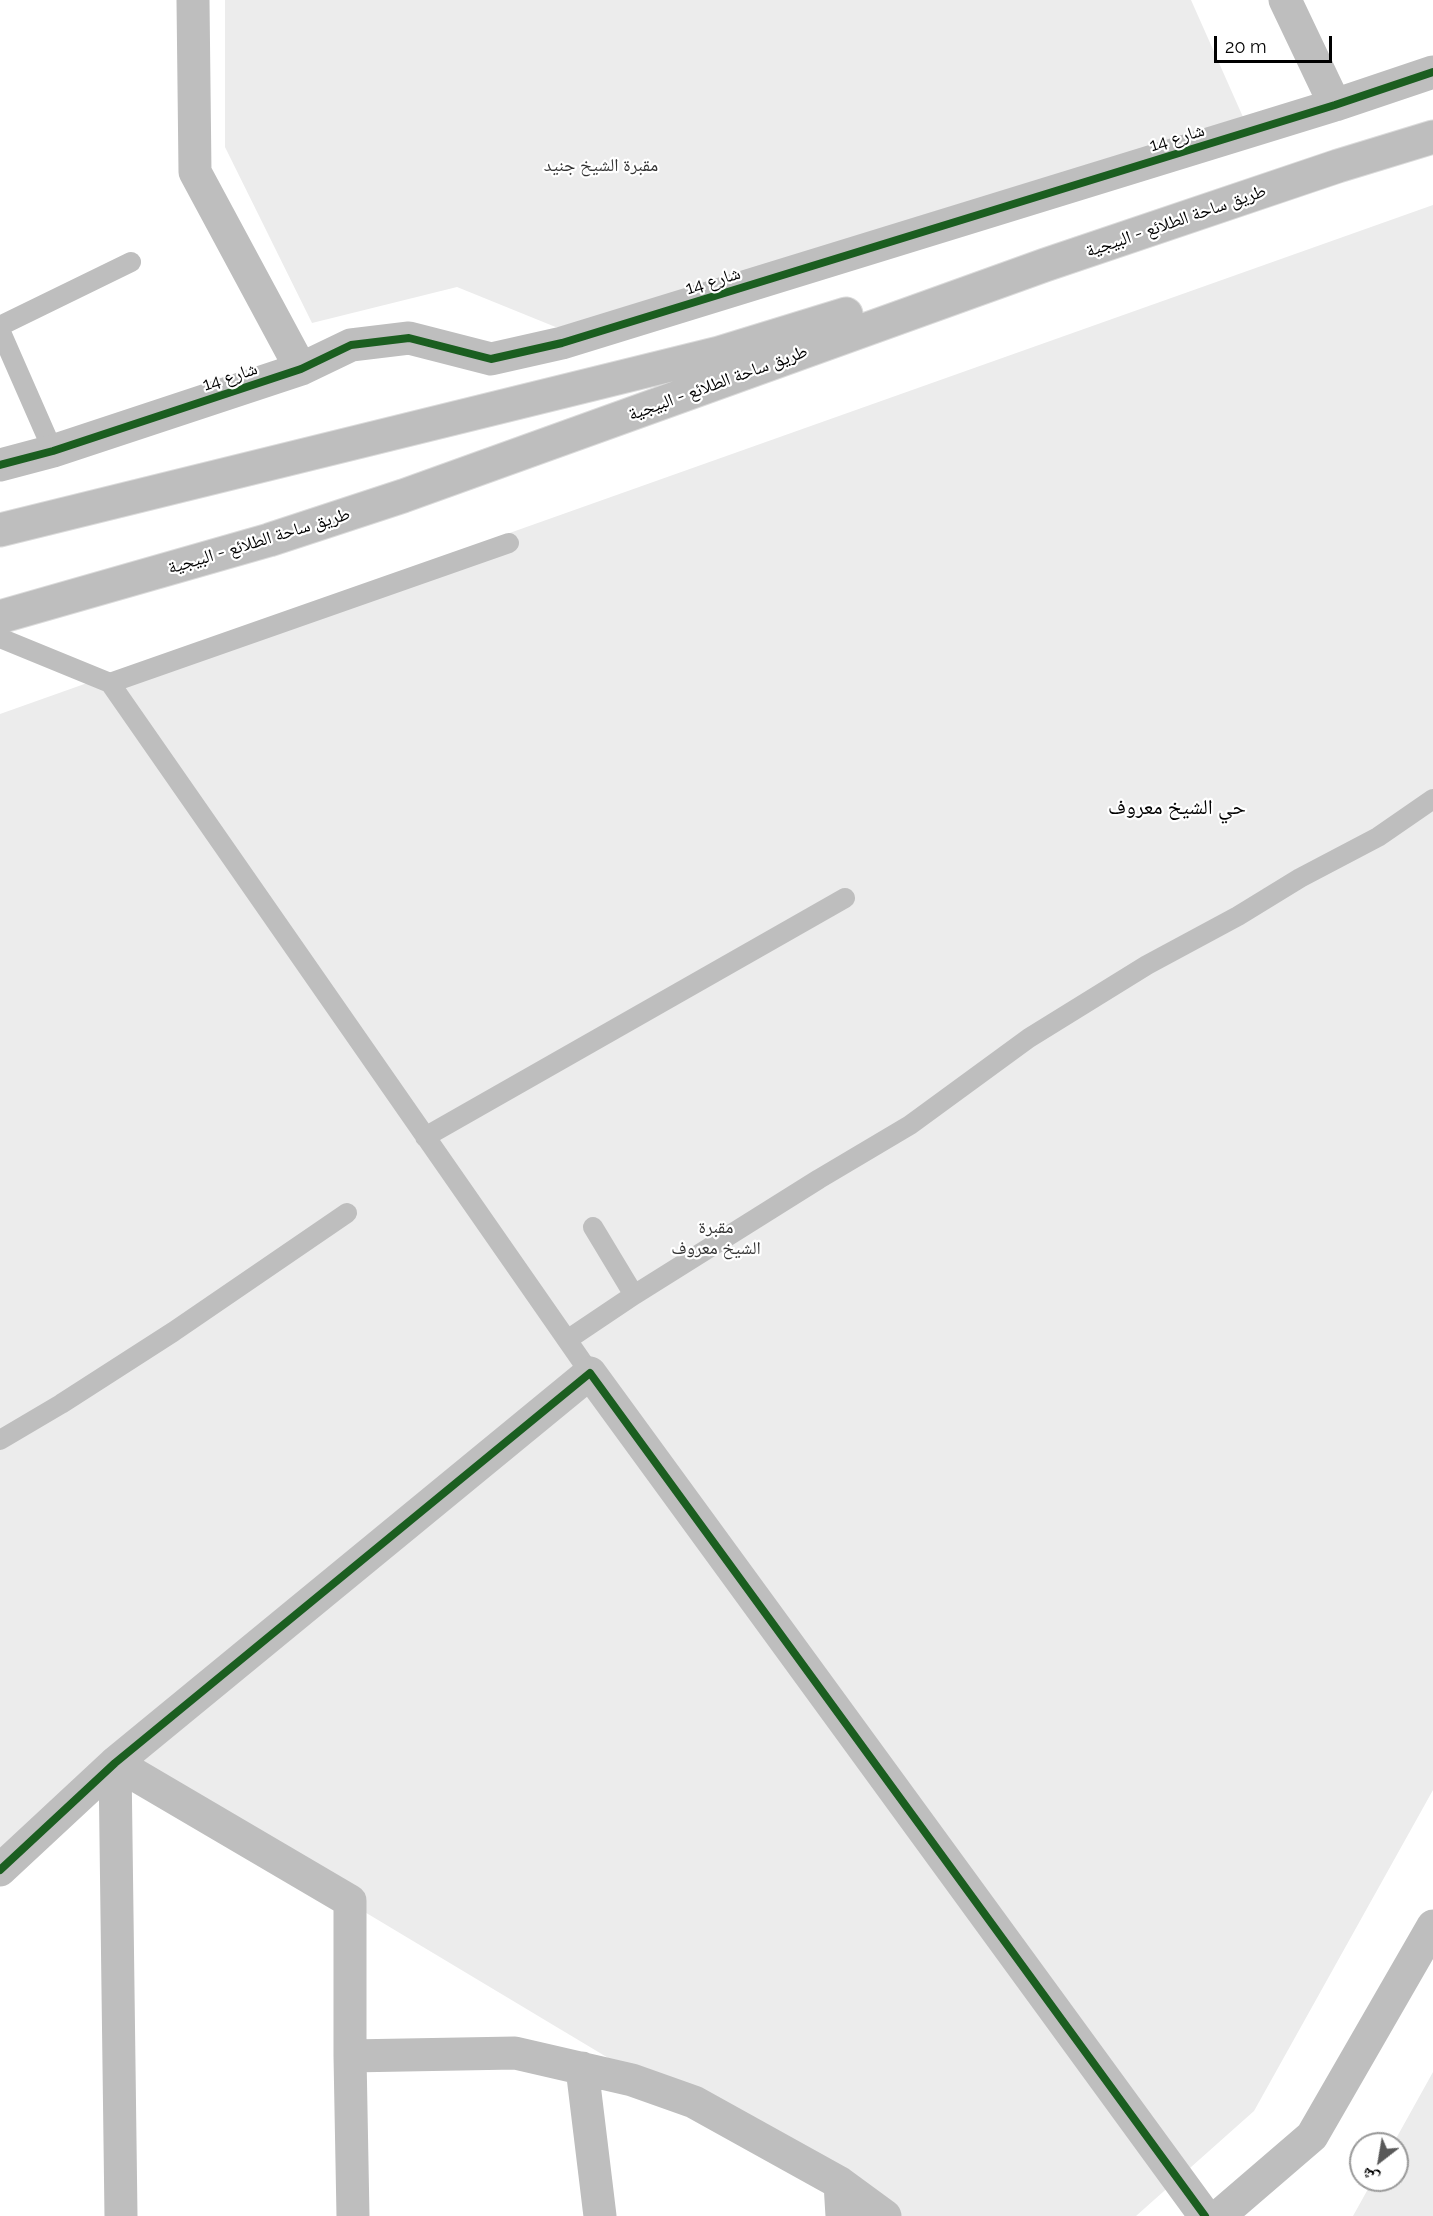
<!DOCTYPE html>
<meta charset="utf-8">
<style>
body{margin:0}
#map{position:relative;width:1433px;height:2216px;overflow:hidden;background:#fff;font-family:Raleway,"Noto Naskh Arabic",sans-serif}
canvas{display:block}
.north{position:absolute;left:1349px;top:2132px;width:60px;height:60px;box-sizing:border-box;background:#fff;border:2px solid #999;border-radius:50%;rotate:211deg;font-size:16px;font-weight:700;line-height:24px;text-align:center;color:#000}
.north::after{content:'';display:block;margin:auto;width:21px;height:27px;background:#595959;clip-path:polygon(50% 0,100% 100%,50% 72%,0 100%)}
.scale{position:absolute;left:1214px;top:36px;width:118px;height:27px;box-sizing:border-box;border:3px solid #000;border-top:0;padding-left:8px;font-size:18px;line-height:21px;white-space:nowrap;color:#000;-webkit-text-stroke:4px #fff;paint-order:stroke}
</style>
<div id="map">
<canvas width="1433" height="2216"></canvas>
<div class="north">ش</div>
<div class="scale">20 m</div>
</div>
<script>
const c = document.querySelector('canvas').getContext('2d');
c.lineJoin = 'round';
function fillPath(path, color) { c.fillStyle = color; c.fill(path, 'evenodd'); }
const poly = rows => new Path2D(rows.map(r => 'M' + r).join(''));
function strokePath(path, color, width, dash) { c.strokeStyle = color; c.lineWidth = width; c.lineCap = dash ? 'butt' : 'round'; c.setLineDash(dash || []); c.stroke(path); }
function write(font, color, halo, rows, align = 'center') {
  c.font = font + ' Raleway,"Noto Naskh Arabic",sans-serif'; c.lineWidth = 4.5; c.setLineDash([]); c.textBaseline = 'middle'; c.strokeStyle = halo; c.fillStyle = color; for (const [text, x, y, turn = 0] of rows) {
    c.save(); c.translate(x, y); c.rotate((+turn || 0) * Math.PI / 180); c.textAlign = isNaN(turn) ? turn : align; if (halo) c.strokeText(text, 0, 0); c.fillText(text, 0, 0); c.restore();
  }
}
fillPath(poly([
 [225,0,1191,0,1247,126,595,343,457,287,312,323,225,147],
 [1433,205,1433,1790,1254,2111,1136,2216,872,2216,116,1763,0,1865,0,714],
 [1433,2072,1433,2216,1353,2216,1373,2180,1397,2180,1397,2144,1393,2144]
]), '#ececec');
const primary = poly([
 [0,530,719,353,846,314],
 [0,617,269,540,403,496,1045,265,1338,166,1433,137]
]);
strokePath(primary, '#dbdbdb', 35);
strokePath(poly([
 [0,326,131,262],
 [0,330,53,451],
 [0,638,110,683,590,1373],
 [110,683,509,543],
 [425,1137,845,898],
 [593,1227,634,1295,819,1179,910,1125,1029,1038,1147,965,1238,916,1300,878,1378,837,1433,799],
 [567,1340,634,1295],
 [0,1440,61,1404,173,1332,347,1213]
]), '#bebebe', 20);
strokePath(poly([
 [193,0,195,172,301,369],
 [1285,0,1335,105],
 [0,465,53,451,301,369,351,345,409,338,491,359,562,343,1335,105,1433,72],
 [115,1763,350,1901,350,2056,353,2216],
 [115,1763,121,2216],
 [0,1870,115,1763,590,1373,1205,2216],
 [350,2056,515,2053,632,2080,694,2102,840,2183,885,2216],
 [582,2068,600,2216],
 [840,2183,842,2216],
 [1219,2216,1312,2136,1433,1926]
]), '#bebebe', 33);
strokePath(primary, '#bebebe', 33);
strokePath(poly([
 [0,465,53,451,301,369,351,345,409,338,491,359,562,343,1335,105,1433,72],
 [0,1870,115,1763,590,1373,1205,2216]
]), '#1b5e20', 8);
write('18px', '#000', '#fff', [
 ["شارع 14",1177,138,-17],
 ["طريق ساحة الطلائع - البيجية",1176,221,-19],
 ["شارع 14",713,281,-17],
 ["شارع 14",230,377,-18],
 ["طريق ساحة الطلائع - البيجية",718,383,-20],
 ["طريق ساحة الطلائع - البيجية",259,541,-17]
]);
write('18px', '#333', '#fff', [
 ["مقبرة الشيخ جنيد",601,166],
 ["مقبرة",716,1228],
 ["الشيخ معروف",716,1249]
]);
write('21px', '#000', '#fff', [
 ["حي الشيخ معروف",1177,808]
]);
</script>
